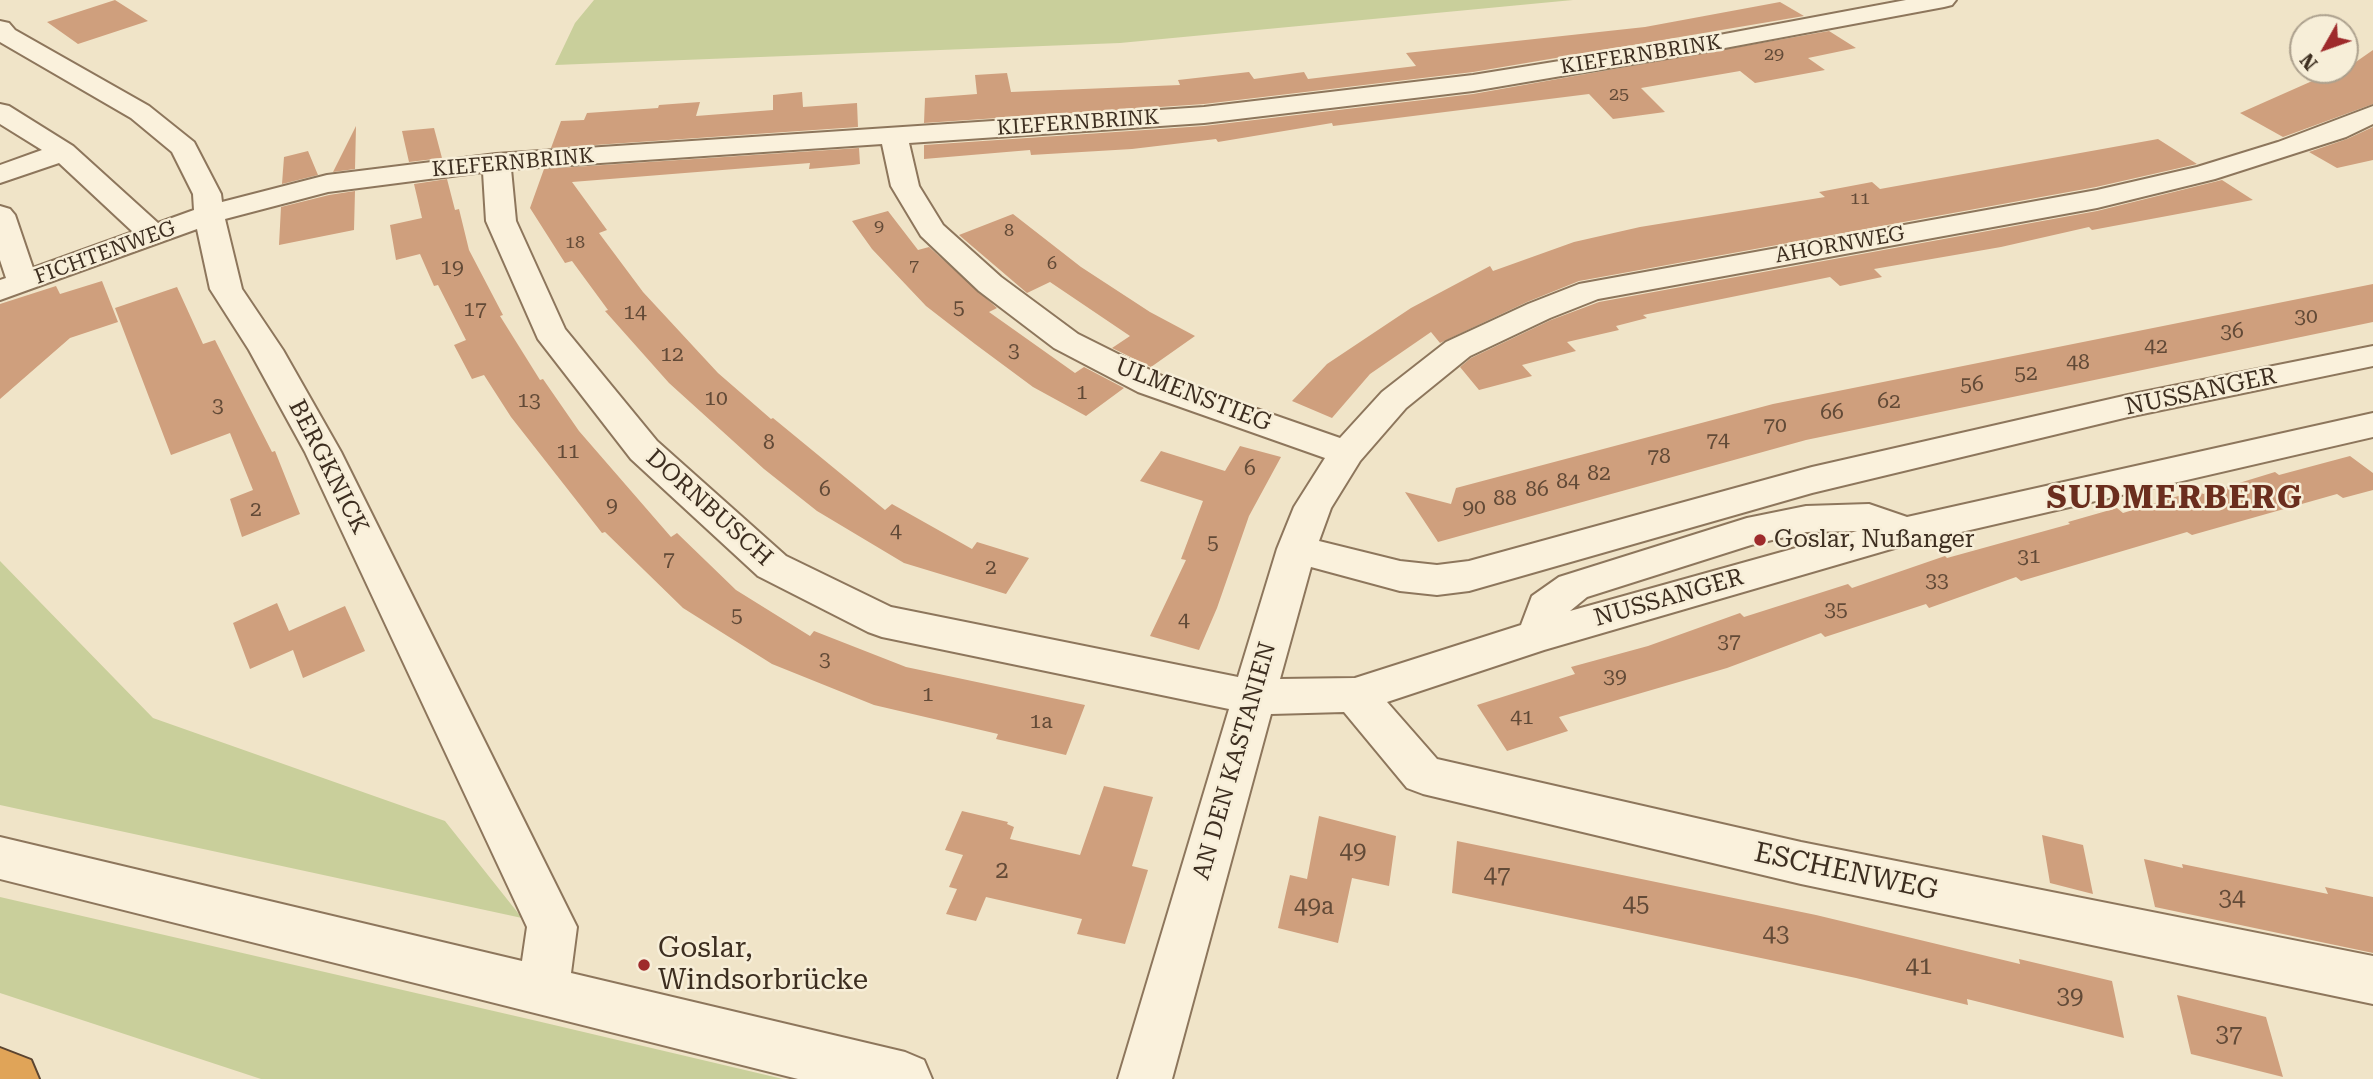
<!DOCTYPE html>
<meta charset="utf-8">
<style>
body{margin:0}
#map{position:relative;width:2373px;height:1079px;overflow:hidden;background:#f0e4c8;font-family:"Roboto Serif",serif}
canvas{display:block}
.north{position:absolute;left:2289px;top:14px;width:70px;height:70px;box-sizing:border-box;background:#f7eed8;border:2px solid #ada18e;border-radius:50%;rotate:230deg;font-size:19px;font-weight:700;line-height:28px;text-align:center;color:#3d2e20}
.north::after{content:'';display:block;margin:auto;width:24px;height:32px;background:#9e2a2b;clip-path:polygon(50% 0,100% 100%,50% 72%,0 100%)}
</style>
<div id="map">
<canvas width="2373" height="1079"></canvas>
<div class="north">N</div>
</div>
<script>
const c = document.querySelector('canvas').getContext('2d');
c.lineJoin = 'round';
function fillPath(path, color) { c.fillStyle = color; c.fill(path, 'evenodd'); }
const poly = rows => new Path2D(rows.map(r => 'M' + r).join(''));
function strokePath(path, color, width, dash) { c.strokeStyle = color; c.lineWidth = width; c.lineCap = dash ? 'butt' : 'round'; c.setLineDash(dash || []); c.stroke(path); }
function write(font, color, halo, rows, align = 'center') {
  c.font = font + ' "Roboto Serif",serif'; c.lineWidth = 5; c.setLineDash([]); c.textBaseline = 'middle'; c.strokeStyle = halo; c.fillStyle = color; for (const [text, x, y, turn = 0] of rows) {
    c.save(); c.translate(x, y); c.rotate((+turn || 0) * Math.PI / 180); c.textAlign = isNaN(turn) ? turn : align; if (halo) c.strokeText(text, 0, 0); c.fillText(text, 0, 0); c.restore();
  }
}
fillPath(poly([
 [594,0,1573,0,1120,43,555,65,575,23],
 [0,561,153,718,445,821,522,918,0,805],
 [0,897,537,1021,783,1079,261,1079,0,993]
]), '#c9cf9b');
fillPath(poly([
 [115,0,148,21,78,44,47,22],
 [1780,2,1804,16,1473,72,1204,104,924,123,925,98,977,94,975,75,1007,73,1011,92,1180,85,1178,80,1249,72,1254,79,1304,72,1308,79,1416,66,1406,53,1645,27],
 [1829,31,1856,48,1808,58,1825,70,1755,83,1740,71,1641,88,1665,112,1613,119,1589,94,1333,126,1332,123,1218,142,1216,139,1132,149,1031,155,1030,150,924,159,924,145,1204,126,1473,94],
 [2373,50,2373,104,2283,137,2240,113,2337,70,2345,70,2345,66,2350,66],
 [802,92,803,107,857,103,858,127,551,148,561,121,584,120,587,113,658,108,659,105,700,102,696,116,773,110,773,95],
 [356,126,355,169,333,172],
 [2373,127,2373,160,2337,168,2309,152,2347,139],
 [434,128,442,158,409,162,402,131],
 [2158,139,2197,164,2096,187,1579,281,1527,302,1440,343,1431,332,1370,374,1332,418,1292,401,1327,364,1411,308,1490,266,1493,271,1574,242,1640,227,1825,197,1819,192,1872,182,1880,189],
 [859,148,860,164,853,165,809,169,810,163,572,182,607,230,599,233,643,292,718,373,771,419,773,418,885,510,892,504,972,549,977,542,1029,558,1006,594,904,563,817,511,764,469,669,383,605,311,608,310,572,261,565,263,530,208,544,169],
 [308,151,318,175,282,184,284,157],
 [447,179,455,210,459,209,469,250,503,315,500,316,540,380,543,379,579,431,671,537,677,533,736,590,810,636,814,631,906,667,1085,705,1066,755,996,739,998,734,874,705,772,664,683,608,605,532,602,533,511,417,484,375,472,379,454,345,466,340,438,285,434,286,420,254,396,260,390,225,422,218,414,184],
 [2222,180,2253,200,2092,230,2089,227,2001,247,1874,269,1882,277,1840,286,1830,277,1643,315,1647,318,1616,326,1619,330,1567,342,1576,351,1522,365,1532,376,1479,390,1460,367,1471,358,1551,320,1599,302,2097,211],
 [355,191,354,230,279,245,281,207,329,195],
 [888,211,918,250,929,247,997,308,989,312,1075,373,1084,367,1124,388,1086,416,1033,387,975,344,926,306,872,249,852,221],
 [1013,214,1081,267,1150,312,1195,336,1151,367,1112,348,1130,336,1050,282,1027,293,959,235],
 [102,281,118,322,70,338,0,399,0,304,56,286,60,294],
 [2373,284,2373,322,1806,440,1438,542,1405,492,1451,504,1456,488,1773,404],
 [177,287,203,344,215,340,272,452,275,451,300,514,242,537,230,499,253,490,230,433,171,455,115,308],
 [1240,446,1281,457,1249,516,1217,608,1199,650,1150,636,1186,560,1181,559,1203,501,1140,481,1161,451,1225,471],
 [2350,456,2373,473,2373,490,2343,498,2337,494,2192,535,2187,532,2021,581,2016,577,1929,608,1926,604,1825,637,1821,633,1727,668,1559,717,1568,731,1507,751,1477,705,1575,674,1571,667,1648,646,1740,613,1744,617,1848,584,1852,588,1945,556,1947,558,2070,524,2068,522,2117,508,2123,513,2198,490,2203,494,2275,472,2279,475],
 [277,603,289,631,345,606,365,651,303,678,293,650,250,669,233,623],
 [1104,786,1153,797,1132,866,1148,870,1125,944,1077,934,1082,919,986,897,976,921,946,914,957,889,949,887,963,855,945,850,962,811,1008,822,1007,824,1014,827,1010,839,1080,855],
 [1319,816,1396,836,1389,886,1352,878,1338,943,1278,928,1290,875,1307,879],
 [2042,835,2083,845,2093,894,2050,883],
 [1457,841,1816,915,2020,964,2019,959,2112,981,2124,1038,1967,999,1968,1005,1856,978,1452,893],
 [2144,859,2183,868,2182,864,2328,894,2325,887,2373,897,2373,953,2155,907],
 [2177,995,2266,1017,2283,1077,2191,1054]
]), '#cf9f7d');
const minor = poly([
 [1906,0,1956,0,1952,5,1944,7,1714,50,1473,91,1204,123,909,143,919,186,943,225,1001,277,1078,334,1162,376,1340,438,1382,392,1446,342,1528,304,1579,284,2097,190,2197,167,2278,142,2373,106,2373,124,2346,137,2215,179,2097,208,1598,299,1550,318,1470,356,1406,408,1360,461,1331,508,1319,541,1400,561,1437,565,1469,561,1812,467,2128,395,2373,346,2373,366,2128,417,1812,493,1469,591,1437,595,1400,591,1311,567,1280,679,1355,678,1521,625,1532,596,1559,577,1747,518,1806,506,1869,504,1907,517,2373,413,2373,437,1905,545,1544,650,1387,702,1437,759,1801,842,2373,956,2373,1004,1801,884,1423,794,1407,788,1344,712,1271,714,1172,1079,1118,1079,1229,709,882,637,868,632,758,576,631,459,538,339,486,221,483,172,328,192,225,219,242,289,283,350,341,452,569,911,577,927,571,973,905,1052,924,1060,932,1079,798,1079,0,879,0,837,522,961,527,927,305,452,249,350,210,289,197,229,0,300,0,280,6,278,0,260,0,206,10,209,15,215,33,268,133,232,59,163,0,183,0,165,42,150,0,124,0,104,9,106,73,146,158,223,194,210,193,194,172,152,131,118,0,42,0,21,9,23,15,30,149,106,194,142,221,194,222,202,327,175,496,154,1204,107,1473,75,1714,36,1906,0],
 [882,144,891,186,921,236,979,291,1054,348,1138,392,1325,458,1294,507,1277,549,1238,677,891,607,786,556,657,441,565,329,516,221,511,169,882,144],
 [1857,531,1570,611,1587,597,1751,545,1806,532,1857,531]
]);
const highway = poly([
 [0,1048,31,1060,39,1079,0,1079,0,1048]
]);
strokePath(minor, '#8d765c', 4);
strokePath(highway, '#5b4430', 4);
fillPath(minor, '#faf1dc');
fillPath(highway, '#e0a458');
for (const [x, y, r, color] of [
 [1760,540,7,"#9e2a2b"],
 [644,965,7,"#9e2a2b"]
]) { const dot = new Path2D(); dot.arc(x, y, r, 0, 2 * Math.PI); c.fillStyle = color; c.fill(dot); strokePath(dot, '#f7eed8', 2.5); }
write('18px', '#624a37', null, [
 ["29",1774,55],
 ["25",1619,95],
 ["11",1860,199],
 ["9",879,227],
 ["8",1009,231],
 ["18",575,243],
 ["6",1052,264],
 ["7",914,267]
]);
write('21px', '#3d2e20', '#f7eed8', [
 ["KIEFERNBRINK",1641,55,-9],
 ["KIEFERNBRINK",1078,123,-4],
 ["KIEFERNBRINK",513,163,-5],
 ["AHORNWEG",1840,245,-10],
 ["FICHTENWEG",105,253,-20]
]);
write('21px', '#624a37', null, [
 ["19",452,268],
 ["5",959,308],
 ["17",475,310],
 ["14",635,313],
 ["30",2306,317],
 ["36",2232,332],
 ["42",2156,347],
 ["3",1014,351],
 ["12",672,355],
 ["48",2078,363],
 ["52",2026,374],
 ["56",1972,385],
 ["1",1082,393],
 ["10",716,399],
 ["13",529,401],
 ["62",1889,402],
 ["3",218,406],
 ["66",1832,413],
 ["70",1775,426],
 ["74",1718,441],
 ["8",769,443],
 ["11",568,452],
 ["78",1659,457],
 ["6",1250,469],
 ["82",1599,474],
 ["84",1568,482],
 ["6",825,490],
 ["86",1537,490],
 ["88",1505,499],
 ["9",612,506],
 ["90",1474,508],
 ["2",256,510],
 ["4",896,532],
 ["5",1213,543],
 ["31",2029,557],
 ["7",669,560],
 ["2",991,568],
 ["33",1937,581],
 ["35",1836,610],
 ["5",737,616],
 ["4",1184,621],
 ["37",1729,642],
 ["3",825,660],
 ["39",1615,677],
 ["1",928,695],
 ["41",1522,718],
 ["1a",1041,722]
]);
write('24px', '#3d2e20', '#f7eed8', [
 ["NUSSANGER",2201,392,-12],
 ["ULMENSTIEG",1193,395,21],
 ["BERGKNICK",328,467,63],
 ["DORNBUSCH",709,508,42],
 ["NUSSANGER",1669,598,-16],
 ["AN DEN KASTANIEN",1235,761,-74]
]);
write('24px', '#3d2e20', '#f7eed8', [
 ["Goslar, Nußanger",1774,540]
], 'left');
write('24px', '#624a37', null, [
 ["49",1353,852],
 ["2",1002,871],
 ["47",1497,876],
 ["34",2232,899],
 ["45",1636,905],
 ["49a",1314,907],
 ["43",1776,935],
 ["41",1919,967],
 ["39",2070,997],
 ["37",2229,1035]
]);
write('28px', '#3d2e20', '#f7eed8', [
 ["ESCHENWEG",1846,872,12]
]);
write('28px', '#3d2e20', '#f7eed8', [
 ["Goslar,",658,949],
 ["Windsorbrücke",658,981]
], 'left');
c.letterSpacing = '2px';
write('bold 32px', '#6b2e1e', '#f7eed8', [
 ["SUDMERBERG",2175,499]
]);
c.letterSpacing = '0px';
</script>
